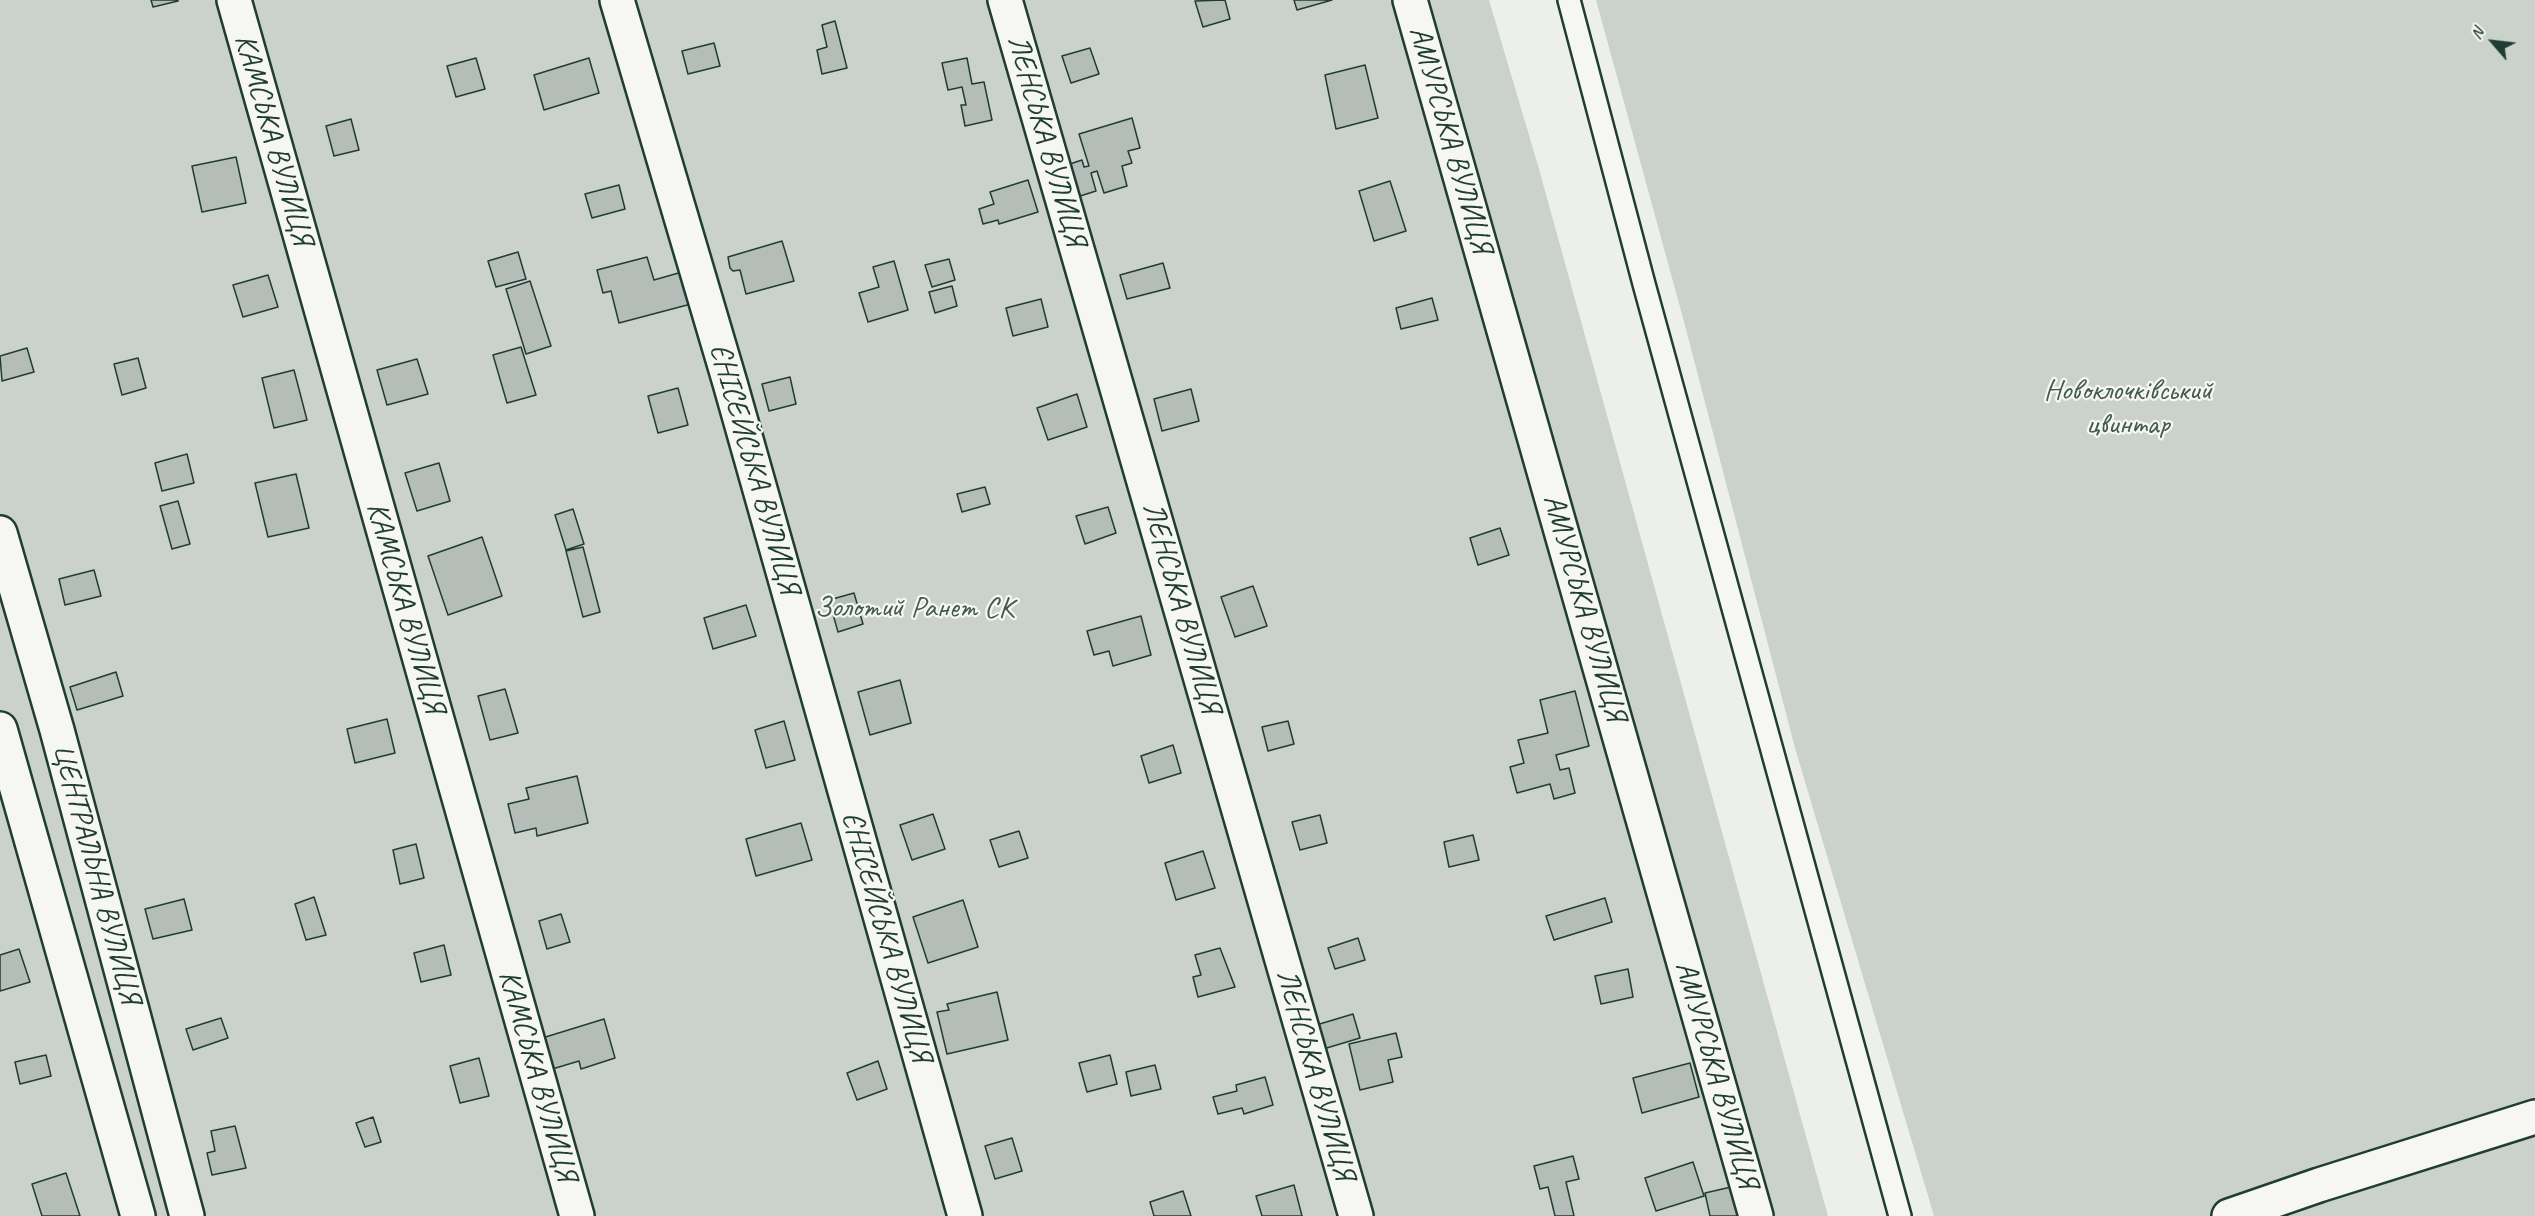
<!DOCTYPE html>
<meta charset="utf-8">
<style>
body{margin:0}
#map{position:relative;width:2535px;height:1216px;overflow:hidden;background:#edefea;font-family:Caveat,sans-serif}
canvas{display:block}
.north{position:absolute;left:2463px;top:12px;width:60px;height:60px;-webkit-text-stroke:4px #f6f6f2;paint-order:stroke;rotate:298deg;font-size:16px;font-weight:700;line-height:24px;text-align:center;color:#1f3d34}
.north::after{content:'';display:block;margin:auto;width:21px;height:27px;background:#1f3d34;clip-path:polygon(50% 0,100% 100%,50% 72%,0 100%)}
</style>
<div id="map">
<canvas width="2535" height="1216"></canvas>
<div class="north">N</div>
</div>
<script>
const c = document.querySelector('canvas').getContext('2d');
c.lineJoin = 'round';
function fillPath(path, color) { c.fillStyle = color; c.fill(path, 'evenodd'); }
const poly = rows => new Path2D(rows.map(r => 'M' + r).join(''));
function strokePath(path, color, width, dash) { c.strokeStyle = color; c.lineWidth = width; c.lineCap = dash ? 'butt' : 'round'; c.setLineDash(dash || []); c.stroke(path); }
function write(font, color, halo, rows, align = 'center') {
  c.font = font + ' Caveat,sans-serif'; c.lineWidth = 4.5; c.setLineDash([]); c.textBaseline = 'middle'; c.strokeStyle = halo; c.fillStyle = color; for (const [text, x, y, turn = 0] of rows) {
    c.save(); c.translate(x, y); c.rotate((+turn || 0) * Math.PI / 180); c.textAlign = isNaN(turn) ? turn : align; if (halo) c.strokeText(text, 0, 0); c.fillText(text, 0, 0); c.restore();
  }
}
fillPath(poly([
 [0,0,1489,0,1539,169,1828,1216,0,1216],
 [1596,0,2535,0,2535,1216,1934,1216,1795,748,1683,318]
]), '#cbd2cc');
const building = poly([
 [151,0,178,0,178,1,153,7,151,0],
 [1225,0,1230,19,1203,27,1195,1,1225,0],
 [1294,0,1332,0,1297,10,1294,0],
 [835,21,847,68,822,74,817,50,827,47,822,25,835,21],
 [714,43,720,66,688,74,682,51,714,43],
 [1090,48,1099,74,1071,83,1062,56,1090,48],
 [476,58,485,89,456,97,447,66,476,58],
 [589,58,599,93,544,110,534,75,589,58],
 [967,58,972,84,984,82,992,120,965,126,961,105,966,105,962,87,948,90,942,63,967,58],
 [1365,65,1378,118,1336,129,1325,75,1365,65],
 [1132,118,1140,148,1128,151,1132,163,1122,166,1127,186,1104,193,1097,171,1091,173,1096,191,1077,197,1067,165,1082,160,1084,167,1089,166,1079,134,1132,118],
 [351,119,359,150,334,156,326,126,351,119],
 [236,157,246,203,202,212,192,166,236,157],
 [1028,180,1038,212,999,224,998,220,983,224,979,209,994,204,990,192,1028,180],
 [1390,181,1406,231,1374,241,1359,191,1390,181],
 [619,185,625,209,592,218,585,194,619,185],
 [782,241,794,281,746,294,740,270,733,271,730,268,728,257,782,241],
 [518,252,526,279,496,287,488,261,518,252],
 [647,257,654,280,682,272,691,304,619,323,611,291,603,293,597,270,647,257],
 [949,259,955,280,932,287,925,265,949,259],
 [894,261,908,310,868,322,859,293,879,287,873,267,894,261],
 [1163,263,1170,288,1127,299,1120,275,1163,263],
 [268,275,278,307,243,317,233,285,268,275],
 [530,281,551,346,526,354,506,289,530,281],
 [952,286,957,306,935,313,929,292,952,286],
 [1432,298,1438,320,1401,329,1396,308,1432,298],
 [1041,299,1048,327,1013,336,1006,308,1041,299],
 [521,347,536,395,507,403,493,355,521,347],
 [27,348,34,372,2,381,0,356,27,348],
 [138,358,146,388,122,395,114,364,138,358],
 [417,359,428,394,387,405,377,370,417,359],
 [294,370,307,420,274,428,262,378,294,370],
 [790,377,796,404,769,411,762,384,790,377],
 [678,388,688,425,658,433,648,396,678,388],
 [1191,389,1199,421,1162,431,1154,399,1191,389],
 [1077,394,1087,427,1048,440,1037,408,1077,394],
 [187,454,194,483,162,491,155,463,187,454],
 [439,463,450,501,417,511,405,473,439,463],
 [296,474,309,528,268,537,255,483,296,474],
 [985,487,990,504,962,512,957,494,985,487],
 [178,501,190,544,172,549,160,506,178,501],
 [1108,507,1116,533,1085,544,1076,516,1108,507],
 [573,509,584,544,566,550,555,515,573,509],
 [1500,528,1509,555,1478,565,1470,538,1500,528],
 [482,537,502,596,448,615,428,556,482,537],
 [583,547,600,612,583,617,566,551,583,547],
 [94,570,101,596,65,605,59,579,94,570],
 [1253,586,1267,626,1235,637,1221,597,1253,586],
 [854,593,863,624,838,632,829,600,854,593],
 [746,605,756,636,713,649,704,618,746,605],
 [1141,616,1151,655,1113,666,1109,651,1094,655,1087,631,1141,616],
 [116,672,123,696,77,710,70,687,116,672],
 [900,680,911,723,870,735,858,692,900,680],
 [505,689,518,733,490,740,478,696,505,689],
 [1575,691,1589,746,1556,755,1560,770,1569,768,1575,793,1554,799,1550,784,1517,793,1510,767,1524,763,1518,740,1548,733,1540,700,1575,691],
 [387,719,395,753,355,763,347,729,387,719],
 [784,721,795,760,766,768,755,730,784,721],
 [1288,721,1294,744,1268,751,1262,727,1288,721],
 [1173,745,1181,773,1149,783,1141,756,1173,745],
 [577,776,588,823,537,836,536,828,515,833,508,804,529,799,526,788,577,776],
 [933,814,945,849,912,860,900,825,933,814],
 [1320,815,1327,843,1300,850,1292,822,1320,815],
 [801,823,812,860,756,876,746,839,801,823],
 [1019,831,1028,858,999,867,990,840,1019,831],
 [1473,835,1479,860,1449,867,1444,842,1473,835],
 [416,844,424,878,400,884,393,850,416,844],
 [1203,851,1215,888,1176,900,1165,863,1203,851],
 [314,897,326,935,306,940,295,904,314,897],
 [1605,898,1612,922,1554,940,1546,916,1605,898],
 [184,899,192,930,153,939,145,909,184,899],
 [963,900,978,947,928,963,913,917,963,900],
 [561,914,570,942,547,949,539,921,561,914],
 [1358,938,1365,960,1335,969,1328,948,1358,938],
 [444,945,451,975,421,982,414,953,444,945],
 [1220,948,1235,987,1198,997,1193,977,1201,975,1195,955,1220,948],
 [19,949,30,982,0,991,0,955,19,949],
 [1628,969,1633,997,1601,1004,1595,976,1628,969],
 [997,992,1008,1040,947,1054,937,1012,949,1010,947,1004,997,992],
 [1353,1014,1360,1038,1320,1050,1313,1026,1353,1014],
 [221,1018,228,1038,193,1050,186,1029,221,1018],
 [604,1019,615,1058,581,1069,579,1061,549,1070,539,1039,604,1019],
 [1396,1033,1402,1057,1388,1060,1393,1082,1360,1090,1349,1044,1396,1033],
 [46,1055,51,1076,20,1084,15,1062,46,1055],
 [1110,1055,1117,1084,1087,1092,1079,1063,1110,1055],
 [479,1058,489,1096,460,1103,450,1066,479,1058],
 [878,1061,887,1089,857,1100,847,1073,878,1061],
 [1690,1063,1699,1097,1642,1113,1633,1078,1690,1063],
 [1155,1065,1161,1089,1131,1096,1126,1072,1155,1065],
 [1265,1077,1273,1105,1244,1114,1242,1108,1218,1114,1213,1097,1237,1091,1236,1085,1265,1077],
 [373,1117,381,1142,365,1147,356,1123,373,1117],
 [235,1126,246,1168,212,1175,207,1153,215,1151,211,1131,235,1126],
 [1012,1138,1022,1171,995,1179,985,1146,1012,1138],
 [1573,1156,1579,1179,1566,1182,1574,1216,1555,1216,1548,1187,1540,1189,1534,1166,1573,1156],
 [1693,1162,1704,1196,1656,1211,1645,1178,1693,1162],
 [66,1173,80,1216,42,1216,32,1184,66,1173],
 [1294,1185,1302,1216,1262,1216,1256,1196,1294,1185],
 [1731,1187,1738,1216,1710,1216,1705,1193,1731,1187],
 [1183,1191,1191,1216,1154,1216,1150,1202,1183,1191]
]);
fillPath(building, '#b4bdb8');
strokePath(building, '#1f3d34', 1.5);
const service = poly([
 [1569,0,1644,284,1900,1216]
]);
const minor = poly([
 [234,0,577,1216],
 [617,0,730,383,965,1216],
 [1005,0,1356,1216],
 [1410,0,1756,1216],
 [0,533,57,730,187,1216],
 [0,729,138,1216]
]);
const tertiary = poly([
 [2229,1216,2319,1185,2535,1117]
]);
strokePath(service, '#1f3d34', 26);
strokePath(minor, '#1f3d34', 38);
strokePath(tertiary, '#1f3d34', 38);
strokePath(service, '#f6f6f2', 21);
strokePath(minor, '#f6f6f2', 33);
strokePath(tertiary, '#f6f6f2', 33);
write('30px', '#1f3d34', '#f6f6f2', [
 ["КАМСЬКА ВУЛИЦЯ",273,140,74],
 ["АМУРСЬКА ВУЛИЦЯ",1450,140,74],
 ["ЛЕНСЬКА ВУЛИЦЯ",1046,141,74],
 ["ЄНІСЕЙСЬКА ВУЛИЦЯ",754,469,74],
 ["КАМСЬКА ВУЛИЦЯ",405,608,74],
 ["ЛЕНСЬКА ВУЛИЦЯ",1181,608,74],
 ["АМУРСЬКА ВУЛИЦЯ",1584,608,74],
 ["ЦЕНТРАЛЬНА ВУЛИЦЯ",96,874,75],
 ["ЄНІСЕЙСЬКА ВУЛИЦЯ",886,937,74],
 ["ЛЕНСЬКА ВУЛИЦЯ",1315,1075,74],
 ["АМУРСЬКА ВУЛИЦЯ",1716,1075,74],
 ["КАМСЬКА ВУЛИЦЯ",537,1076,74]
]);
write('30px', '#415b52', '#f6f6f2', [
 ["Новоклочківський",2128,391],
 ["цвинтар",2128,425],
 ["Золотий Ранет СК",914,608]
]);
</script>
